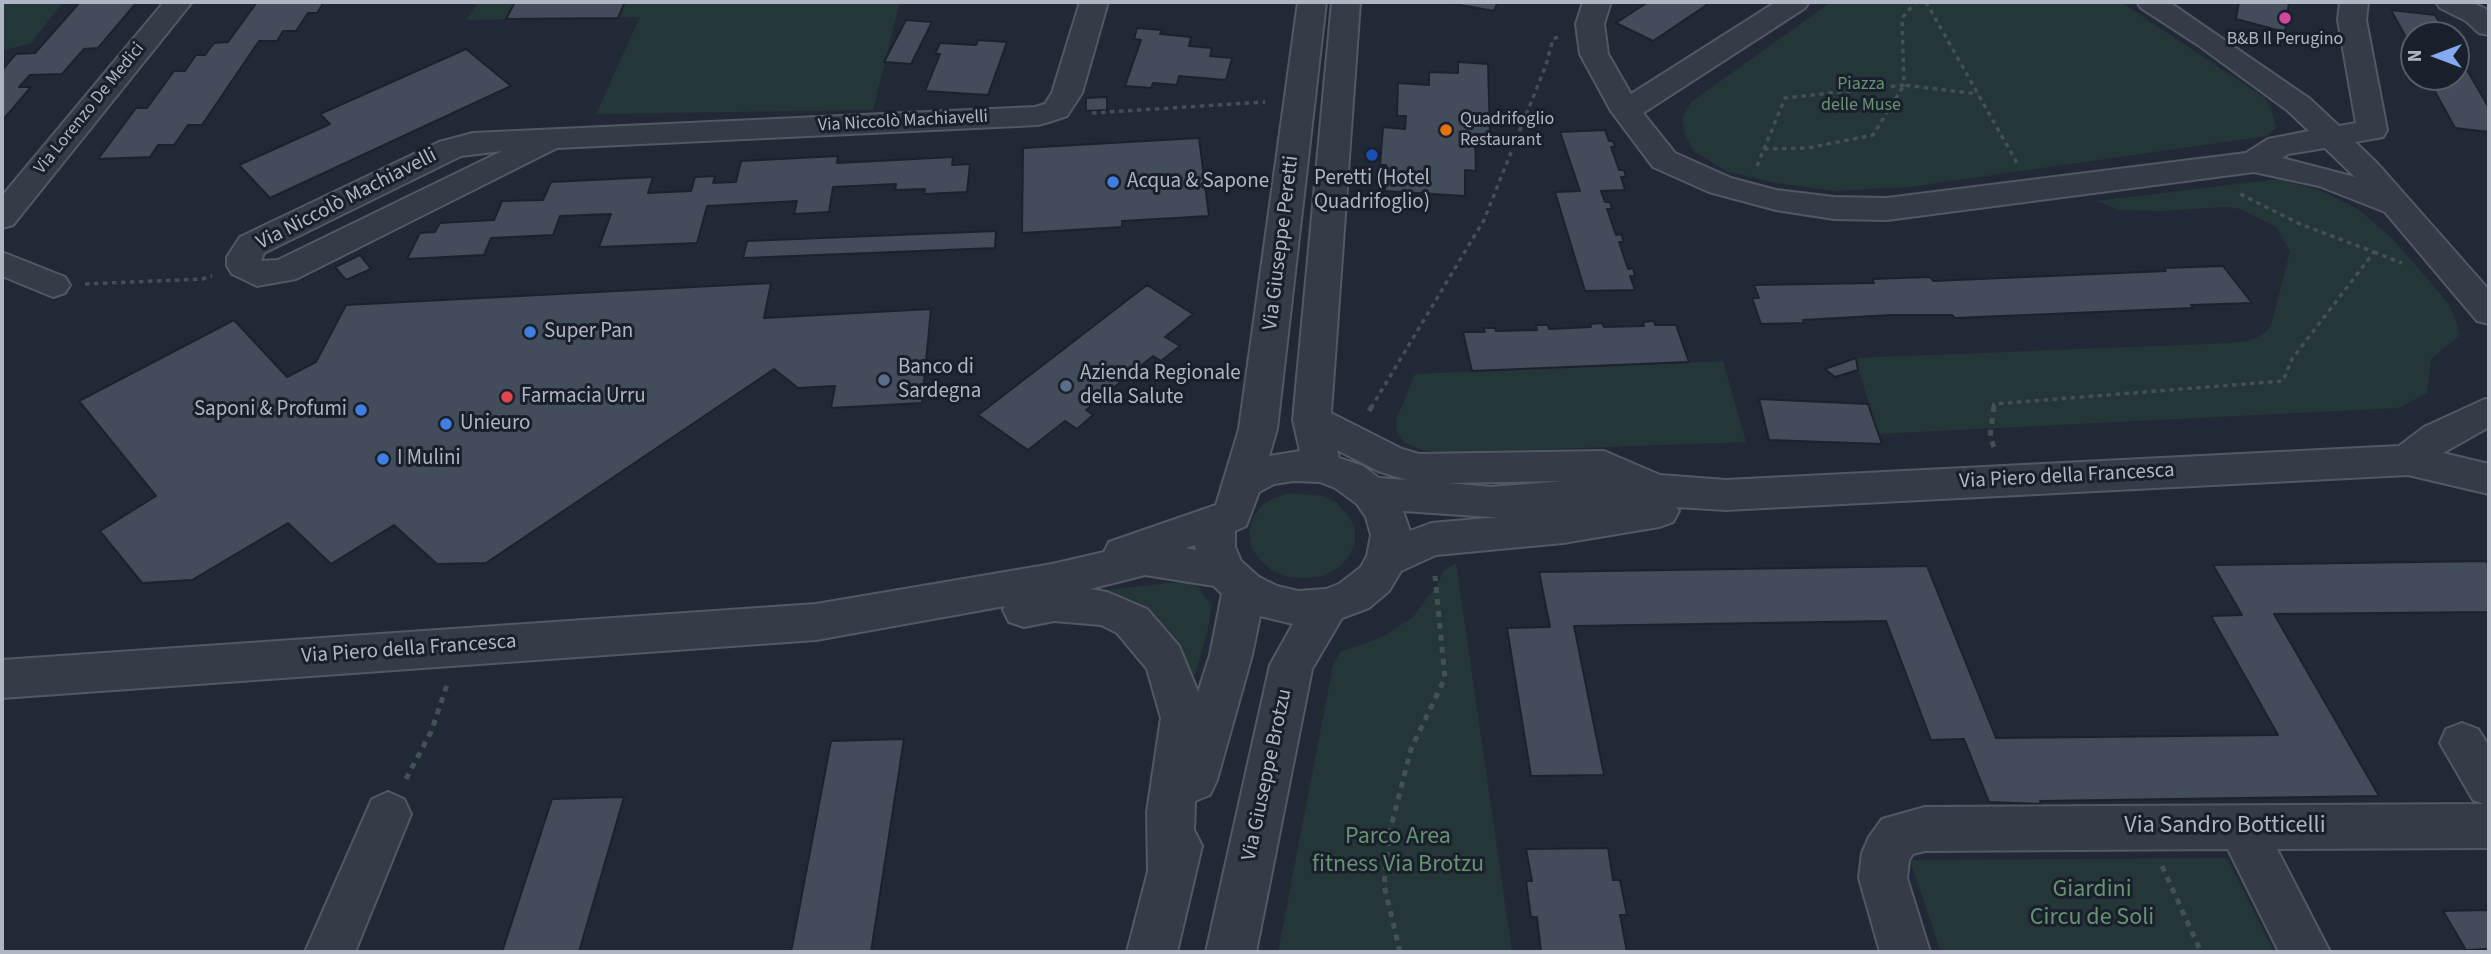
<!DOCTYPE html>
<meta charset="utf-8">
<style>
body{margin:0}
#map{position:relative;width:2491px;height:954px;overflow:hidden;background:#212936;font-family:"Source Sans 3",sans-serif}
canvas{display:block}
.frame{position:absolute;inset:0;border:4px solid #afb6c3;pointer-events:none}
.north{position:absolute;left:2400px;top:21px;width:70px;height:70px;box-sizing:border-box;background:#1a202b;border:2px solid #565c68;border-radius:50%;rotate:270deg;font-size:19px;font-weight:700;line-height:28px;text-align:center;color:#afb6c3}
.north::after{content:'';display:block;margin:auto;width:24px;height:32px;background:#86aaf1;clip-path:polygon(50% 0,100% 100%,50% 72%,0 100%)}
</style>
<div id="map">
<canvas width="2491" height="954"></canvas>
<div class="frame"></div>
<div class="north">N</div>
</div>
<script>
const c = document.querySelector('canvas').getContext('2d');
c.lineJoin = 'round';
function fillPath(path, color) { c.fillStyle = color; c.fill(path, 'evenodd'); }
const poly = rows => new Path2D(rows.map(r => 'M' + r).join(''));
function strokePath(path, color, width, dash) { c.strokeStyle = color; c.lineWidth = width; c.lineCap = dash ? 'butt' : 'round'; c.setLineDash(dash || []); c.stroke(path); }
function write(font, color, halo, rows, align = 'center') {
  c.font = font + ' "Source Sans 3",sans-serif'; c.lineWidth = 6; c.setLineDash([]); c.textBaseline = 'middle'; c.strokeStyle = halo; c.fillStyle = color; for (const [text, x, y, turn = 0] of rows) {
    c.save(); c.translate(x, y); c.rotate((+turn || 0) * Math.PI / 180); c.textAlign = isNaN(turn) ? turn : align; if (halo) c.strokeText(text, 0, 0); c.fillText(text, 0, 0); c.restore();
  }
}
fillPath(poly([
 [2,2,63,2,31,43,2,51],
 [478,2,900,2,873,110,596,114,640,17,467,20],
 [1831,2,2121,2,2265,98,2272,112,2276,128,2267,136,1909,187,1833,191,1775,183,1726,171,1695,152,1686,138,1682,119,1691,102],
 [2279,179,2319,190,2358,209,2394,240,2448,303,2456,320,2459,336,2431,359,2427,393,2398,408,1878,434,1855,358,2229,343,2248,341,2262,335,2271,326,2290,251,2276,227,2240,209,2225,207,2160,211,2120,210,2096,201],
 [1723,361,1746,442,1444,453,1422,450,1405,443,1397,432,1396,420,1415,374],
 [1290,493,1324,496,1338,504,1349,516,1355,529,1355,543,1349,557,1338,568,1323,576,1305,578,1287,577,1271,570,1259,559,1251,546,1249,532,1253,518,1261,506,1274,498],
 [1456,563,1512,952,1278,952,1333,665,1340,652,1382,637,1413,617,1437,585,1443,571],
 [1168,583,1189,583,1199,588,1211,605,1209,625,1191,689,1098,591],
 [2227,858,2274,952,1941,952,1910,860]
]), '#243638');
const building = poly([
 [80,2,137,2,98,48,84,49,62,74,30,75,19,87,31,87,2,121,2,70,16,54,35,53,80,2],
 [257,2,324,2,317,13,308,13,296,31,283,31,277,41,259,41,202,125,188,125,174,145,158,145,150,157,98,159,136,108,147,108,174,71,185,71,196,55,205,55,214,43,228,42,257,2],
 [515,2,625,2,618,18,506,19,515,2],
 [1443,2,1498,2,1494,11,1443,2],
 [1648,2,1711,2,1653,41,1616,23,1648,2],
 [2239,2,2289,2,2285,32,2236,19,2239,2],
 [2391,10,2435,15,2447,35,2414,35,2414,52,2391,10],
 [906,20,932,22,911,64,884,62,906,20],
 [1137,28,1162,30,1160,34,1191,37,1189,46,1212,48,1210,56,1232,58,1226,80,1179,76,1177,85,1153,83,1151,88,1125,86,1141,40,1134,39,1137,28],
 [978,40,1007,42,988,95,925,91,940,54,935,54,940,43,976,45,978,40],
 [466,49,511,86,270,198,239,165,330,124,320,114,466,49],
 [2456,51,2489,108,2489,132,2455,128,2427,77,2456,77,2456,51],
 [1458,62,1488,64,1490,135,1475,134,1476,171,1465,170,1465,196,1385,191,1386,165,1380,165,1383,127,1405,129,1406,116,1397,116,1398,83,1429,85,1429,72,1458,73,1458,62],
 [1107,97,1107,110,1086,111,1086,98,1107,97],
 [1605,130,1609,141,1613,141,1615,147,1611,147,1619,170,1624,170,1626,177,1621,177,1625,190,1601,191,1605,202,1610,202,1612,209,1607,209,1616,235,1621,234,1624,242,1619,242,1628,269,1633,268,1635,276,1630,276,1635,290,1585,291,1555,192,1580,191,1560,132,1605,130],
 [1199,138,1209,216,1122,221,1122,227,1022,233,1023,148,1199,138],
 [838,156,837,163,953,157,952,165,970,164,967,192,924,194,925,189,895,190,896,184,833,187,829,212,794,214,797,201,707,206,697,243,599,247,611,214,560,216,553,235,491,238,484,255,407,259,420,233,435,232,440,223,494,220,502,201,543,200,551,182,653,177,648,193,691,191,695,177,715,176,713,183,736,182,741,161,838,156],
 [996,231,995,248,743,258,747,241,996,231],
 [360,255,371,269,346,280,335,267,360,255],
 [2223,266,2252,303,2191,305,2193,308,1955,318,1952,315,1891,315,1803,320,1804,323,1761,324,1752,298,1759,298,1754,285,1874,283,1872,279,1930,277,1933,281,2166,271,2164,268,2223,266],
 [771,283,764,318,931,309,922,403,831,408,835,386,798,388,774,369,486,563,437,564,394,525,331,564,288,523,192,580,142,583,100,531,156,496,79,401,234,320,287,377,316,362,346,305,771,283],
 [1147,285,1193,314,1165,337,1180,346,1161,361,1153,356,1086,410,1093,415,1077,429,1065,421,1028,450,978,415,1147,285],
 [1654,321,1655,325,1676,325,1689,362,1472,371,1463,332,1485,332,1483,328,1495,328,1496,331,1537,330,1536,325,1548,325,1549,329,1591,327,1590,324,1602,323,1604,327,1644,326,1643,322,1654,321],
 [1856,358,1858,370,1835,377,1825,369,1856,358],
 [1759,399,1868,404,1882,444,1769,440,1759,399],
 [2486,561,2489,566,2489,612,2274,614,2379,796,2040,801,2041,804,1989,802,1964,739,1931,740,1886,621,1574,626,1604,775,1531,776,1507,628,1550,627,1539,572,1927,566,1996,738,2278,735,2211,616,2242,615,2213,565,2486,561],
 [904,739,871,952,791,952,831,741,904,739],
 [624,797,579,952,502,952,552,799,624,797],
 [1608,848,1613,880,1620,880,1627,915,1620,915,1627,952,1541,952,1537,917,1531,917,1526,881,1532,881,1526,849,1608,848],
 [2486,905,2489,905,2489,952,2486,949,2466,950,2443,911,2489,910,2486,905]
]);
fillPath(building, '#434c5b');
strokePath(building, '#1c222d', 2);
const minor = poly([
 [164,2,192,2,13,225,2,228,2,196,164,2],
 [1080,2,1108,2,1082,93,1067,116,1049,122,1038,125,557,148,296,279,257,286,232,274,227,266,227,257,240,237,439,142,473,133,1035,107,1045,104,1052,93,1080,2],
 [502,151,278,260,261,261,264,253,461,156,502,151],
 [1298,2,1326,2,1277,429,1269,456,1300,451,1293,420,1332,2,1360,2,1331,413,1402,449,1419,454,1604,451,1660,475,1726,480,2399,446,2424,427,2485,399,2489,400,2489,427,2443,453,2489,464,2489,494,2408,475,1726,510,1676,507,1679,511,1673,522,1659,527,1563,543,1436,555,1401,571,1389,591,1369,608,1342,618,1312,669,1256,952,1206,952,1270,665,1293,624,1260,616,1252,655,1217,780,1210,795,1195,801,1194,830,1202,846,1177,952,1127,952,1148,871,1147,812,1161,718,1147,669,1117,633,1101,625,1054,621,1024,627,1009,622,1003,610,1005,606,816,640,2,698,2,660,816,604,1052,564,1104,552,1109,542,1216,505,1239,429,1298,2],
 [1337,450,1378,471,1407,480,1379,478,1363,466,1339,458,1337,450],
 [1294,481,1320,482,1335,488,1357,504,1366,517,1371,535,1367,556,1361,567,1339,584,1326,589,1298,591,1277,586,1259,577,1241,561,1235,547,1235,531,1246,526,1259,492,1274,484,1294,481],
 [1564,481,1491,487,1447,483,1564,481],
 [1403,511,1491,517,1500,517,1431,523,1410,531,1403,511],
 [1195,545,1196,550,1185,548,1195,545],
 [1145,575,1214,586,1222,594,1210,655,1198,692,1179,646,1147,609,1107,592,1090,589,1145,575],
 [1583,2,1611,2,1604,24,1608,54,1631,94,1776,2,1809,2,1805,8,1643,113,1675,153,1731,178,1776,190,1834,197,1887,198,2246,153,2268,139,2309,131,2288,111,2198,45,2141,8,2137,2,2169,2,2310,99,2339,126,2356,123,2338,20,2340,2,2368,2,2366,20,2387,130,2383,137,2355,142,2377,163,2489,290,2489,324,2477,321,2385,212,2319,186,2254,172,1887,220,1834,219,1776,210,1709,192,1653,167,1611,111,1580,54,1576,24,1583,2],
 [2325,148,2355,177,2282,158,2288,154,2325,148],
 [2436,2,2471,2,2486,9,2489,12,2489,35,2479,33,2466,21,2440,8,2436,2],
 [2,252,65,277,70,285,65,293,53,297,2,276,2,252],
 [2462,723,2478,729,2489,746,2489,848,2277,849,2330,952,2279,952,2228,849,1925,851,1913,854,1909,860,1907,878,1930,952,1880,952,1859,878,1862,853,1869,837,1882,819,1925,807,2484,804,2473,800,2440,743,2446,729,2462,723],
 [388,792,404,799,411,814,355,952,305,952,372,799,388,792]
]);
strokePath(minor, '#525964', 4);
strokePath(poly([
 [1926,2,2017,163],
 [1092,113,1265,102],
 [1764,149,1808,148,1873,135,1904,85,1978,94],
 [1757,166,1785,98,1904,85,1902,18,1916,2],
 [2374,252,2402,263],
 [85,284,202,279,212,276],
 [1371,408,1484,220,1546,65,1553,39,1558,37],
 [1993,408,1994,404,2283,381,2292,359,2374,252,2300,224,2240,194]
]), '#415155', 3.5, [4.5, 4.5]);
strokePath(poly([
 [1994,406,1990,437,1994,447],
 [1369,411,1372,406],
 [406,779,431,732,447,685],
 [2162,866,2201,952],
 [1400,952,1384,885,1389,835,1411,749,1445,678,1435,576]
]), '#415155', 5, [6, 6]);
fillPath(minor, '#353b47');
for (const [x, y, r, color] of [
 [2285,18,7,"#d1479c"],
 [1446,130,7,"#e8710a"],
 [1372,155,7,"#1a4fb4"],
 [1113,182,7,"#3f7fe0"],
 [530,332,7,"#3f7fe0"],
 [884,380,7,"#5c6f8a"],
 [1066,386,7,"#5c6f8a"],
 [507,397,7,"#e0444e"],
 [361,410,7,"#3f7fe0"],
 [446,424,7,"#3f7fe0"],
 [383,459,7,"#3f7fe0"]
]) { const dot = new Path2D(); dot.arc(x, y, r, 0, 2 * Math.PI); c.fillStyle = color; c.fill(dot); strokePath(dot, '#1a202b', 2.5); }
write('18px', '#afb6c3', '#1a202b', [
 ["B&B Il Perugino",2285,40],
 ["Quadrifoglio",1460,120,"left"],
 ["Restaurant",1460,141,"left"]
]);
write('18px', '#689274', '#1a202b', [
 ["Piazza",1861,85],
 ["delle Muse",1861,106]
]);
write('18px', '#afb6c3', '#1a202b', [
 ["Via Lorenzo De Medici",90,109,-51],
 ["Via Niccolò Machiavelli",903,122,-3]
]);
write('21px', '#afb6c3', '#1a202b', [
 ["Peretti (Hotel",1372,179,"center"],
 ["Quadrifoglio)",1372,203,"center"],
 ["Acqua & Sapone",1127,182],
 ["Super Pan",544,332],
 ["Banco di",898,368],
 ["Sardegna",898,392],
 ["Azienda Regionale",1080,374],
 ["della Salute",1080,398],
 ["Farmacia Urru",521,397],
 ["Saponi & Profumi",347,410,"right"],
 ["Unieuro",460,424],
 ["I Mulini",397,459]
], 'left');
write('21px', '#afb6c3', '#1a202b', [
 ["Via Niccolò Machiavelli",347,200,-27],
 ["Via Giuseppe Peretti",1282,243,-83],
 ["Via Piero della Francesca",2067,477,-3],
 ["Via Piero della Francesca",409,650,-4],
 ["Via Giuseppe Brotzu",1268,775,-78]
]);
write('24px', '#afb6c3', '#1a202b', [
 ["Via Sandro Botticelli",2225,827]
]);
write('24px', '#689274', '#1a202b', [
 ["Parco Area",1398,838],
 ["fitness Via Brotzu",1398,866],
 ["Giardini",2092,891],
 ["Circu de Soli",2092,919]
]);
</script>
